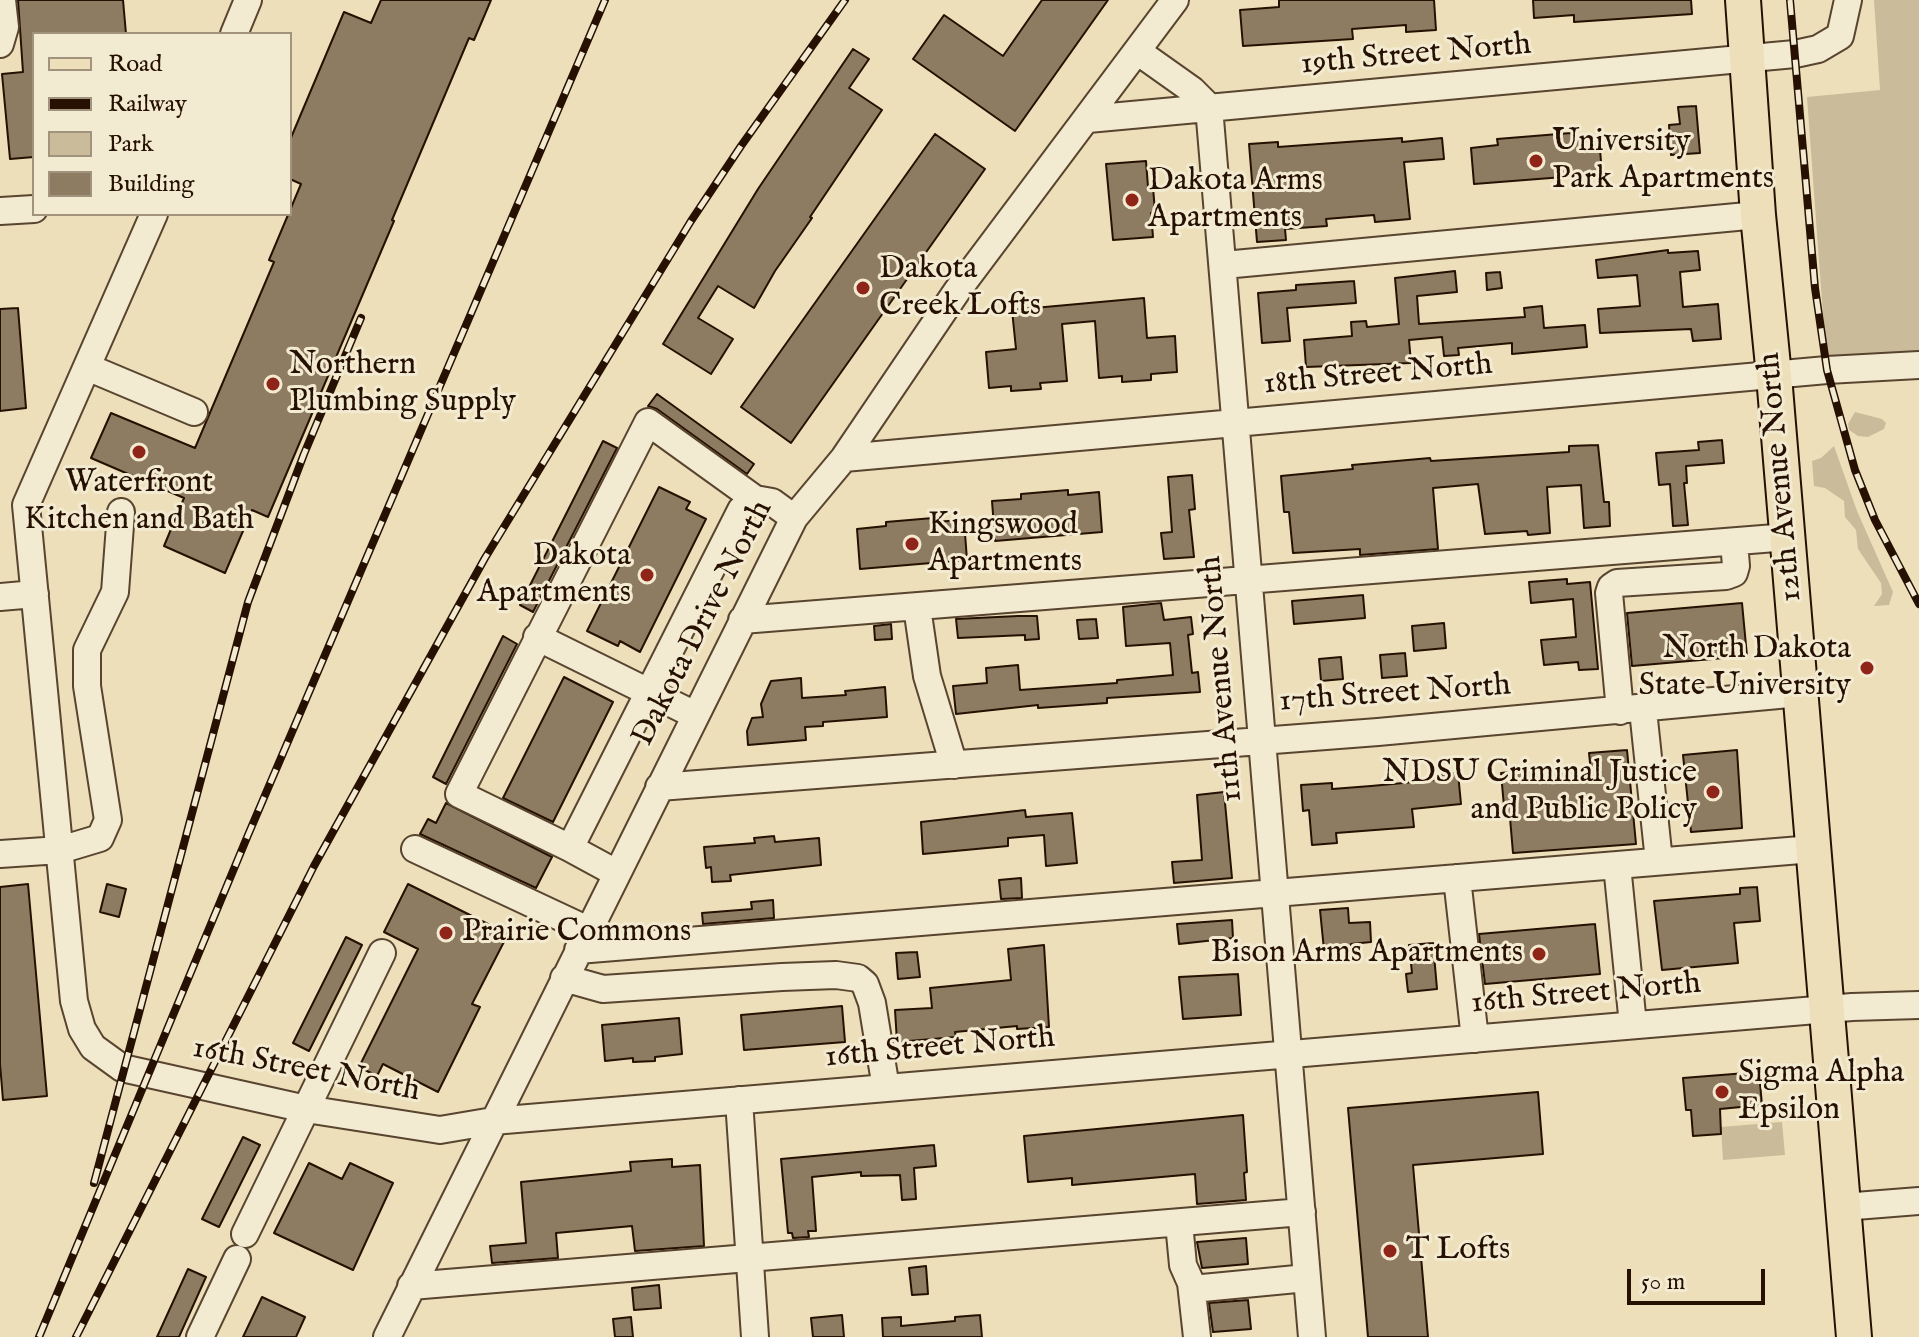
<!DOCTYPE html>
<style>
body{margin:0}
#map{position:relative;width:1919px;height:1337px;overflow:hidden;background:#ecdfb9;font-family:"IM FELL English",serif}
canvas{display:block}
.legend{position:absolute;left:32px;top:32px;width:260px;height:184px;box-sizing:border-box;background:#f3ead2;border:2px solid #a1937e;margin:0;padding:10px 14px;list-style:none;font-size:24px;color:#261001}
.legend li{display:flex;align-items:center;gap:16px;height:40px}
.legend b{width:40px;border:2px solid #a1937e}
.scale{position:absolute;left:1627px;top:1269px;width:138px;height:36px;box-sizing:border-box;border:4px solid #261001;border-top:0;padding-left:10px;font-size:24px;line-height:28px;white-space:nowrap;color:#261001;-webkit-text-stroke:6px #f3ead2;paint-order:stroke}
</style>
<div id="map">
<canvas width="1919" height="1337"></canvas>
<ul class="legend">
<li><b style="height:10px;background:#ecdfb9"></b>Road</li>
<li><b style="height:10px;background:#261001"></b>Railway</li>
<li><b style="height:22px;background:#cabc9a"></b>Park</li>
<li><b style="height:22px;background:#8d7c61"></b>Building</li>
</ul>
<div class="scale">50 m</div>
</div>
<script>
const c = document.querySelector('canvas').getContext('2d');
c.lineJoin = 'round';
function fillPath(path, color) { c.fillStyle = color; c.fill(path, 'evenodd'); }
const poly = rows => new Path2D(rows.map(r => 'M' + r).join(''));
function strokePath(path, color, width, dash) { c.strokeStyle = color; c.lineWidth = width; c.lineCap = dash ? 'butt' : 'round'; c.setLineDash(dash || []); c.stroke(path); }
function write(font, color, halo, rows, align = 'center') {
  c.font = font + ' "IM FELL English",serif'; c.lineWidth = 6; c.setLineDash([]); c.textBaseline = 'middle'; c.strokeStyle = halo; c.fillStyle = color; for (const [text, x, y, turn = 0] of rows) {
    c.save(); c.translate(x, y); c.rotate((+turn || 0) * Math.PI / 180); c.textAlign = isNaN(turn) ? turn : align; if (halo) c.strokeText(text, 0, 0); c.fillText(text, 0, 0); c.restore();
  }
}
fillPath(poly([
 [1874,0,1919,0,1919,365,1827,370,1807,97,1880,90],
 [1855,412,1882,419,1886,423,1884,429,1868,437,1858,436,1849,430,1848,424],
 [1834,446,1857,511,1893,592,1889,605,1874,606,1882,594,1881,583,1858,549,1856,530,1845,517,1844,501,1825,488,1814,486,1812,461,1821,458],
 [1782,1122,1785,1155,1723,1160,1721,1127]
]), '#cabc9a');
const building = poly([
 [18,0,123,0,126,34,34,34,34,157,10,159,2,74,23,72,18,0],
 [381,0,491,0,474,40,469,38,392,220,394,221,268,517,252,510,225,573,164,546,184,498,91,458,111,413,195,448,274,262,269,260,301,184,290,179,290,140,344,12,371,23,381,0],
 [1042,0,1108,0,1015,131,913,59,944,15,1003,56,1042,0],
 [1279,0,1434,0,1436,30,1406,32,1406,25,1352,29,1353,39,1243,46,1240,10,1279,7,1279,0],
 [1533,0,1691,0,1692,14,1574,22,1574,15,1534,18,1533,0],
 [853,49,869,59,849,88,882,110,810,217,812,218,775,271,754,308,718,286,698,318,733,339,711,374,663,344,758,189,853,49],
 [1696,106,1700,153,1671,155,1669,125,1680,124,1678,107,1696,106],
 [1571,133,1572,139,1599,137,1602,174,1474,184,1471,148,1498,145,1497,139,1571,133],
 [935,134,985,169,791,443,741,407,935,134],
 [1402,138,1402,142,1442,138,1444,159,1404,162,1410,219,1375,222,1374,215,1326,219,1327,226,1285,229,1286,240,1257,242,1249,144,1278,142,1278,147,1402,138],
 [1146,161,1148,187,1153,187,1155,212,1151,213,1153,237,1113,240,1106,164,1146,161],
 [1668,250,1668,253,1698,251,1700,270,1680,272,1683,307,1718,304,1721,339,1693,341,1691,329,1600,333,1598,309,1640,306,1637,275,1598,278,1596,260,1668,250],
 [1455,271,1457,292,1417,296,1419,324,1525,317,1524,308,1542,306,1544,328,1585,325,1587,347,1512,354,1512,343,1458,348,1459,355,1444,356,1442,337,1409,340,1411,363,1306,367,1304,340,1352,336,1351,322,1366,321,1367,327,1399,324,1395,278,1455,271],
 [1500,272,1502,288,1487,290,1486,273,1500,272],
 [1354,281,1356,303,1287,308,1290,341,1262,343,1258,293,1296,290,1296,285,1354,281],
 [1144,298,1147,338,1175,336,1177,372,1151,374,1151,380,1122,382,1122,376,1099,378,1095,321,1062,324,1067,381,1040,383,1041,389,1011,391,1011,386,989,388,986,352,1016,349,1012,310,1144,298],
 [18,308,26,408,0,411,0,309,18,308],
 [657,394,754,464,747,474,657,409,648,406,657,394],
 [1722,440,1724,463,1686,466,1687,483,1684,483,1688,525,1673,526,1670,484,1659,485,1656,453,1699,450,1698,442,1722,440],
 [603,441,617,448,533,612,520,605,603,441],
 [1598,445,1604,502,1609,502,1610,526,1584,528,1581,485,1547,487,1550,533,1528,535,1527,531,1485,534,1478,484,1433,488,1438,549,1360,555,1360,549,1293,553,1289,512,1284,512,1281,476,1353,469,1352,465,1430,458,1431,461,1569,452,1569,446,1598,445],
 [1192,475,1195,509,1189,510,1194,557,1164,559,1161,533,1172,532,1168,477,1192,475],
 [659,487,690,502,686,509,706,519,640,652,620,641,618,646,587,631,659,487],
 [1068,490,1068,495,1099,492,1102,532,995,541,992,501,1021,499,1021,494,1068,490],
 [933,518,933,522,964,520,967,560,860,569,857,529,886,526,886,522,933,518],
 [1567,579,1567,584,1590,582,1598,669,1579,670,1578,662,1544,665,1541,640,1576,637,1573,599,1531,603,1529,582,1567,579],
 [1363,595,1365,618,1294,624,1292,601,1363,595],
 [1161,603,1164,620,1191,617,1193,634,1188,635,1192,673,1198,672,1200,692,1107,698,1107,703,1038,708,1038,705,956,714,953,686,987,683,986,668,1018,665,1020,690,1117,683,1117,680,1173,675,1170,643,1126,646,1123,607,1161,603],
 [1742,603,1747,656,1632,666,1627,613,1742,603],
 [1018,616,1037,616,1039,639,1025,640,1025,635,958,638,956,619,1018,616],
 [1096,619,1098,638,1079,639,1077,620,1096,619],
 [1444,623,1446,648,1414,651,1412,626,1444,623],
 [891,624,892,639,875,640,874,626,891,624],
 [503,636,517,644,446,784,433,777,503,636],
 [1405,653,1407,676,1382,678,1380,655,1405,653],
 [1341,657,1343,679,1321,681,1319,659,1341,657],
 [564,677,613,702,553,822,503,798,564,677],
 [801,678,802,698,846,695,845,691,885,687,887,717,823,722,823,726,805,727,806,740,748,745,747,731,752,718,763,717,761,704,771,681,801,678],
 [1627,750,1636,844,1513,853,1510,818,1505,818,1501,773,1537,769,1537,776,1591,772,1589,753,1627,750],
 [1737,750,1742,828,1691,832,1683,755,1737,750],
 [1458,773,1461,804,1412,809,1414,827,1336,833,1337,843,1312,845,1309,810,1303,811,1301,785,1332,783,1332,789,1371,786,1435,780,1435,775,1458,773],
 [1224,792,1232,878,1174,883,1172,862,1202,860,1197,795,1224,792],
 [446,803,552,857,536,888,420,834,428,819,436,823,446,803],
 [1025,810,1026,817,1072,813,1077,863,1046,866,1044,835,1008,838,1008,846,923,854,921,822,1025,810],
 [774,836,775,842,819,838,821,865,730,875,731,881,712,882,711,867,706,868,704,847,755,843,754,838,774,836],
 [1021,878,1022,898,1001,899,999,880,1021,878],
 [28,884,47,1096,3,1100,0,1064,0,887,28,884],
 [107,884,126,889,119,917,100,912,107,884],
 [408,884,508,934,472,1004,480,1007,438,1092,383,1064,377,1076,359,1067,418,949,384,932,408,884],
 [1757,887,1760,921,1734,923,1738,963,1662,970,1654,901,1740,894,1740,888,1757,887],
 [773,900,774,918,703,924,702,913,752,909,751,902,773,900],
 [1348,908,1349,923,1370,922,1371,942,1351,944,1351,948,1324,950,1320,910,1348,908],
 [1232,920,1233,938,1179,944,1177,924,1232,920],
 [1595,924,1600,974,1485,984,1479,934,1595,924],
 [346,937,362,945,309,1051,293,1043,346,937],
 [1433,943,1437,989,1408,992,1406,974,1412,973,1409,945,1433,943],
 [1044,945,1049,1027,1017,1029,1017,1026,955,1032,956,1037,897,1042,895,1010,932,1008,930,988,1011,980,1008,949,1044,945],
 [917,952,920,977,898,979,896,953,917,952],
 [1238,974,1241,1015,1183,1019,1179,977,1238,974],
 [842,1006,845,1042,744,1050,741,1015,842,1006],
 [679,1018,682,1054,655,1057,655,1061,633,1062,633,1058,605,1061,602,1025,679,1018],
 [1759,1072,1762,1105,1720,1109,1721,1134,1693,1136,1691,1110,1686,1110,1683,1078,1759,1072],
 [1538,1092,1543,1154,1413,1165,1428,1337,1368,1337,1348,1108,1538,1092],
 [1243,1115,1247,1172,1244,1173,1246,1200,1197,1204,1195,1174,1072,1185,1072,1178,1028,1182,1024,1136,1243,1115],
 [243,1137,260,1145,219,1227,202,1219,243,1137],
 [934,1145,936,1166,914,1168,916,1199,902,1200,900,1175,861,1176,861,1172,812,1177,816,1231,808,1231,809,1237,793,1238,792,1233,788,1233,781,1159,934,1145],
 [672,1159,672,1167,700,1165,704,1246,635,1251,632,1226,556,1233,558,1258,492,1263,490,1246,526,1243,521,1182,631,1171,630,1162,672,1159],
 [309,1163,342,1179,350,1163,393,1183,353,1270,274,1233,309,1163],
 [1246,1238,1248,1264,1202,1268,1197,1242,1246,1238],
 [926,1266,928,1294,912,1295,909,1268,926,1266],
 [188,1269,206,1277,179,1337,157,1337,188,1269],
 [659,1285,661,1308,634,1310,632,1288,659,1285],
 [262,1297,305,1317,296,1337,243,1337,262,1297],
 [1248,1300,1251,1329,1213,1332,1209,1303,1248,1300],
 [842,1315,844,1337,813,1337,811,1318,842,1315],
 [980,1315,982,1337,883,1337,882,1318,901,1317,901,1326,955,1321,955,1317,980,1315],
 [631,1317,633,1337,615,1337,613,1319,631,1317]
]);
fillPath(building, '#8d7c61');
strokePath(building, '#261001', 2);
const minor = poly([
 [234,34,248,0],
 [0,44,5,27,2,0],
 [1137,51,1192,90,1209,107,1312,1337],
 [1088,119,1795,54,1818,49,1840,36,1848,0],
 [0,211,34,209],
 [154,214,26,505,74,1001,82,1029,93,1047,122,1068,306,1109,440,1130,493,1121,1852,1007,1919,1005],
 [1224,265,1758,215],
 [87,367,194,412],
 [844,458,1827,370,1919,365],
 [0,597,35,594],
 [917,607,927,676,954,765],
 [742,620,1788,537],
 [537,637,695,715],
 [1643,710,1659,861],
 [1620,711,1609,593,1611,587,1617,583,1726,576,1734,573,1736,566,1734,542],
 [659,787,1378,732,1800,693],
 [570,848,459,794,648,422,755,499],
 [415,849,588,930],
 [0,854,60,850,100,838,108,820,87,686,87,650,115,592,121,512],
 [1617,865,1633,1025],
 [616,873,570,848,741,510,755,499,772,502,794,518],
 [1457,878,1475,1039],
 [578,950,1813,849],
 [564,978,603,989,782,977,836,975,858,978,865,984,872,1003,886,1088],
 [739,1100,755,1337],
 [1843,1207,1919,1201],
 [1179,1223,1183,1265,1191,1283,1197,1337],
 [245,1234,382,953],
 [411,1286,1302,1212],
 [1192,1289,1307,1278],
 [200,1337,237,1259],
 [387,1337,794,518,844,458,957,291,1175,0]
]);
const major = poly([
 [1743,0,1758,215,1774,376,1854,1337]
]);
strokePath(minor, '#58442f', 30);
strokePath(major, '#261001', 38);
strokePath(minor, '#f3ead2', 26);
strokePath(major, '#ecdfb9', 34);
const rail = poly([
 [1790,0,1815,288,1827,370,1855,470,1875,520,1919,604],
 [94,1183,248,602,304,454,361,318],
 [39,1337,248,835,605,0],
 [76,1337,314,866,485,558,691,221,741,146,845,0]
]);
strokePath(rail, '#261001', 8);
strokePath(rail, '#f3ead2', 5, [15]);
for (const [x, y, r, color] of [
 [1536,161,8,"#8f2418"],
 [1132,200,8,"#8f2418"],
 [863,288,8,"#8f2418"],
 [273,384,8,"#8f2418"],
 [139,452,8,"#8f2418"],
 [912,544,8,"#8f2418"],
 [647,575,8,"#8f2418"],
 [1867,668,8,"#8f2418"],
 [1713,792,8,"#8f2418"],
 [446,933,8,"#8f2418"],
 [1539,954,8,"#8f2418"],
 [1722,1092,8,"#8f2418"],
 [1390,1251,8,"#8f2418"]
]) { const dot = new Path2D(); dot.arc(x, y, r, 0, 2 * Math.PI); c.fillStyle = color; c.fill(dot); strokePath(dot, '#f3ead2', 3); }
write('32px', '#261001', '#f3ead2', [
 ["19th Street North",1416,56,-5],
 ["18th Street North",1378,376,-5],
 ["12th Avenue North",1782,477,-95],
 ["Dakota Drive North",704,624,-63],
 ["11th Avenue North",1223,679,-95],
 ["17th Street North",1395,695,-4],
 ["16th Street North",1586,995,-5],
 ["16th Street North",940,1049,-5],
 ["16th Street North",306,1071,11]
]);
write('32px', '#261001', '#f3ead2', [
 ["University",1552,143],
 ["Park Apartments",1552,180],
 ["Dakota Arms",1148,182],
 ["Apartments",1148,219],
 ["Dakota",879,270],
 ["Creek Lofts",879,307],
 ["Northern",289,366],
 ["Plumbing Supply",289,403],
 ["Waterfront",139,484,"center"],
 ["Kitchen and Bath",139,521,"center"],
 ["Kingswood",928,526],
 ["Apartments",928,563],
 ["Dakota",631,557,"right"],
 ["Apartments",631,594,"right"],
 ["North Dakota",1851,650,"right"],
 ["State University",1851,687,"right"],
 ["NDSU Criminal Justice",1697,774,"right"],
 ["and Public Policy",1697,811,"right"],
 ["Prairie Commons",462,933],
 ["Bison Arms Apartments",1523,954,"right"],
 ["Sigma Alpha",1738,1074],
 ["Epsilon",1738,1111],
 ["T Lofts",1406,1251]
], 'left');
</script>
